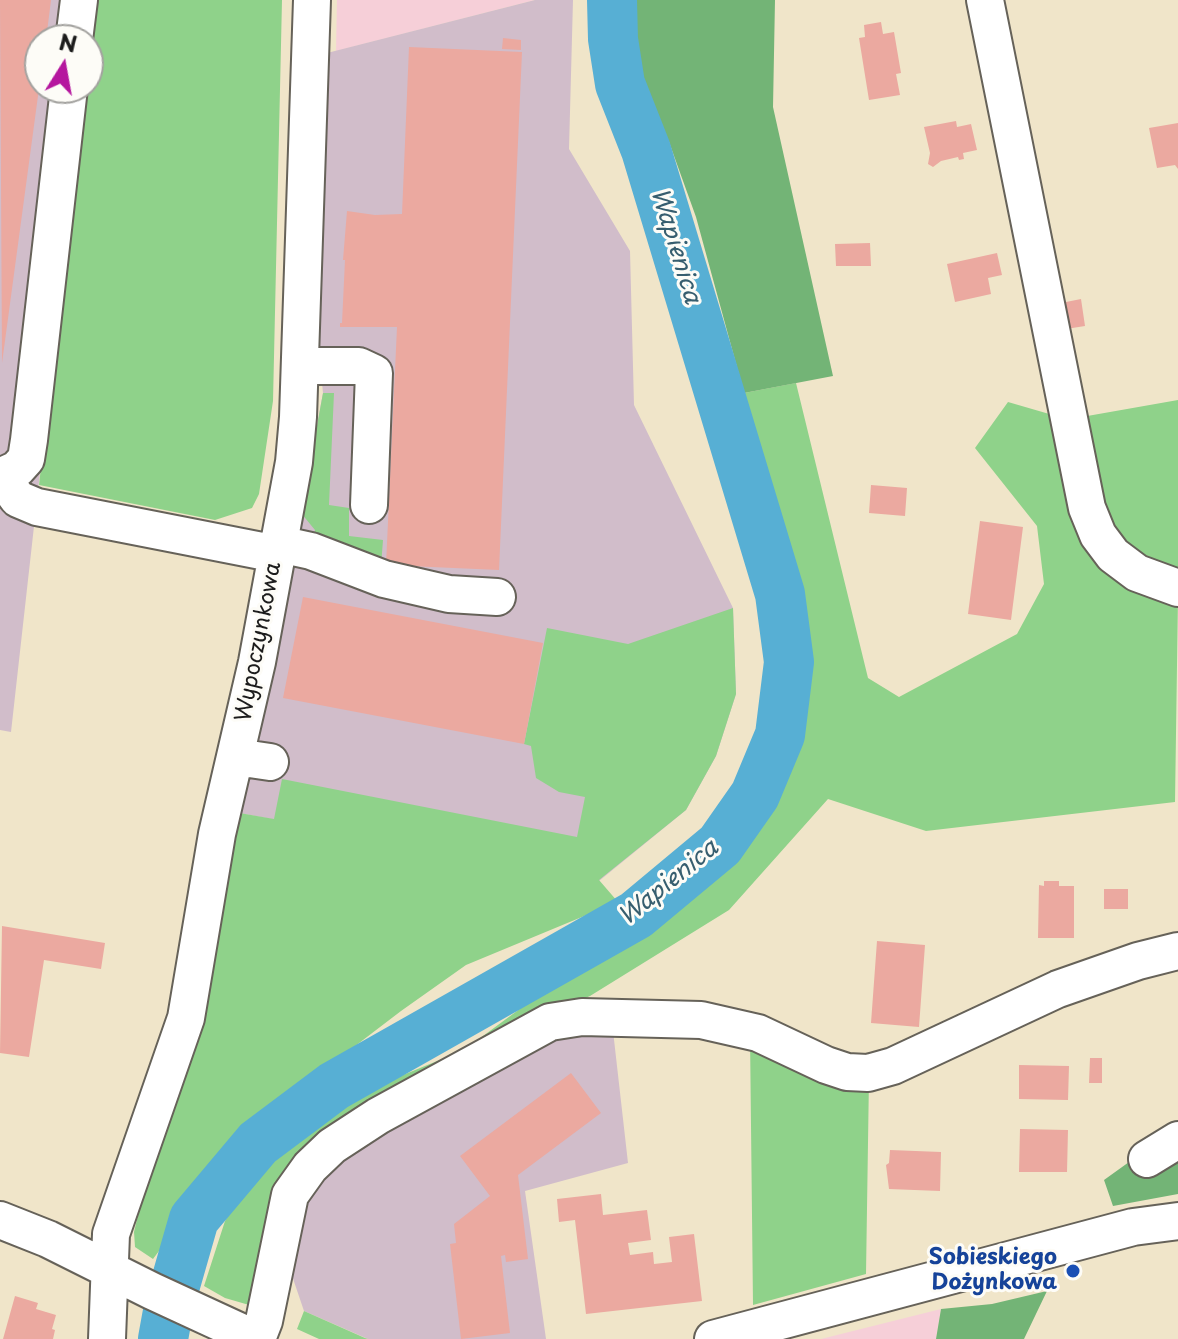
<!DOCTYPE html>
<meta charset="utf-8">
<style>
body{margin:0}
#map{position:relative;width:1178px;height:1339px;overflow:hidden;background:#f0e5c9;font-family:"Playpen Sans",sans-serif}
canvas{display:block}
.north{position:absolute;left:24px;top:24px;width:80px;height:80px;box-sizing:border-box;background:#fdfcf7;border:2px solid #a3a29f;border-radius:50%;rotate:11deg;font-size:22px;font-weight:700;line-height:32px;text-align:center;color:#1c1c1c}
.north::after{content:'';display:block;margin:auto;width:28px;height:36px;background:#b5179e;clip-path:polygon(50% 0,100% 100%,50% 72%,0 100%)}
</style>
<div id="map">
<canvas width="1178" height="1339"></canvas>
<div class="north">N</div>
</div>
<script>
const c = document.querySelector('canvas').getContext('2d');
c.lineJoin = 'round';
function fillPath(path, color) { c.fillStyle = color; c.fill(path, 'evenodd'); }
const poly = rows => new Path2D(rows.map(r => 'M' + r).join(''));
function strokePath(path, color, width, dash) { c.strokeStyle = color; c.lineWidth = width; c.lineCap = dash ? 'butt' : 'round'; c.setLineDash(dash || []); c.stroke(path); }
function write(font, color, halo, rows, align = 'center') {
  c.font = font + ' "Playpen Sans",sans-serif'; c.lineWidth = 6; c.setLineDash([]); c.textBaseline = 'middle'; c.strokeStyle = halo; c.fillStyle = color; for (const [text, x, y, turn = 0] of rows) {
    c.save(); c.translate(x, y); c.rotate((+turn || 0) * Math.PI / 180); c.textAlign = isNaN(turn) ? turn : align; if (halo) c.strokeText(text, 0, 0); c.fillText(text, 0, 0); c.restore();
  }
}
fillPath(poly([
 [337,0,535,0,336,51],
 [941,1309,936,1339,821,1339]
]), '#f6cfd8');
fillPath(poly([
 [0,0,93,0,88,40,40,40,40,88,83,88,11,732,0,730],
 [535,0,573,0,569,149,630,251,634,405,733,608,736,694,716,756,686,810,599,881,234,812,259,736,323,393,318,341,327,53],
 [612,1022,628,1163,525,1191,546,1339,368,1339,304,1311,284,1252,312,1171,551,1028]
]), '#d1bdca');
fillPath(poly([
 [93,0,282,0,273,401,259,494,252,508,215,520,39,485,83,88,88,88,88,46],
 [796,383,868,678,899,697,1017,634,1044,584,1037,526,975,448,1008,402,1063,418,1081,510,1178,596,1175,802,926,831,828,799,729,910,590,996,565,1007,329,1143,256,1307,225,1298,204,1286,225,1221,267,1150,381,1084,464,1050,555,983,645,926,766,816,789,774,811,666,804,592,744,393],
 [323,393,334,393,329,505,349,508,349,536,383,540,381,566,314,534,315,530,301,513],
 [1178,400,1178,582,1116,550,1076,418],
 [733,608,736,694,716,756,686,810,599,880,618,902,466,965,401,1011,308,1082,239,1144,153,1259,135,1247,134,1232,234,812,274,819,282,779,577,837,585,797,559,792,536,778,531,746,524,744,547,628,628,644],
 [750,1035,869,1077,866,1274,753,1305],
 [304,1311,365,1338,368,1339,319,1339,297,1329]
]), '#8fd28a');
fillPath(poly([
 [623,0,775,0,773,107,833,376,744,393,696,217,669,142,625,56],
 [1178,1151,1178,1194,1113,1206,1104,1180,1136,1157],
 [1047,1291,1024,1339,936,1339,941,1309,992,1304]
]), '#73b476');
strokePath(poly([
 [163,1339,169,1306,194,1219,258,1143,334,1086,636,915,720,845,755,795,780,735,789,662,780,594,646,150,620,84,613,39,612,0]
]), '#57afd4', 50);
fillPath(poly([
 [0,0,51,0,46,40,40,40,40,81,2,363],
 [881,22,883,34,894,32,901,73,896,74,900,95,869,100,859,38,865,37,864,25],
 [503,38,521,40,521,50,502,49],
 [409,47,522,52,499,570,386,565,397,327,340,327,340,323,342,323,345,260,343,260,347,211,375,215,402,214],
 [956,121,957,127,971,124,977,150,963,153,964,159,959,160,958,157,941,161,933,167,928,164,930,153,924,127],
 [1178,123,1178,169,1175,165,1157,168,1149,128],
 [870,243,871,266,836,266,835,244],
 [997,253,1002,275,988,278,991,294,955,302,947,264],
 [1081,299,1085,326,1066,329,1061,303],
 [871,485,907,488,905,516,869,513],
 [980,521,1023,527,1011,620,968,614],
 [303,597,543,643,524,744,283,698],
 [1044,881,1059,881,1059,886,1074,886,1074,938,1038,938,1039,885,1044,886],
 [1104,889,1128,889,1128,909,1104,909],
 [2,926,105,943,101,969,44,960,29,1057,0,1053],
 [877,941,925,945,919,1027,871,1023],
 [1090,1058,1102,1058,1102,1083,1089,1083],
 [1019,1065,1069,1066,1068,1100,1019,1099],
 [571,1073,601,1113,518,1175,528,1259,506,1262,505,1255,501,1256,510,1333,461,1339,450,1244,456,1243,454,1224,490,1196,460,1156],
 [1020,1129,1068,1130,1067,1172,1019,1172],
 [890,1150,941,1152,940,1191,889,1189,886,1165,889,1163],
 [601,1194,603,1215,647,1210,651,1240,628,1243,630,1255,653,1252,654,1264,672,1262,669,1237,694,1234,702,1301,586,1314,575,1220,559,1222,557,1199],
 [15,1296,38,1303,36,1309,56,1315,52,1329,55,1330,53,1339,3,1339]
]), '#eba9a0');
const minor = poly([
 [985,0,1087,508,1098,535,1113,555,1137,573,1178,588],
 [74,40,79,0],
 [300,366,359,366,374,373,369,505],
 [0,477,17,469,26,459,29,440,69,88],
 [2,478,18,499,37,507,277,554],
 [279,544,311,551,384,579,449,594,497,597],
 [236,757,270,762],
 [1147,1159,1178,1140],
 [0,1220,48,1239,152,1291,256,1339],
 [107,1339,111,1234,186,1018,217,834,257,662,294,462,298,417,312,0],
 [257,1339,264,1321,290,1195,310,1167,332,1146,378,1116,550,1022,582,1017,701,1020,758,1033,826,1065,847,1072,868,1073,893,1066,1058,989,1138,961,1178,951],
 [713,1339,1133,1227,1178,1221]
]);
strokePath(minor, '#666259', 40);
strokePath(minor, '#fff', 36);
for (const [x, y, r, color] of [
 [1073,1271,8,"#1a4fb4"]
]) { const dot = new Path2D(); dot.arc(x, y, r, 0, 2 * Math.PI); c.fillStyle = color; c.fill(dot); strokePath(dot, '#fdfcf7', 3); }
write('22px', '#1c1c1c', '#fdfcf7', [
 ["Wypoczynkowa",259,642,-79]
]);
write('bold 22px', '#164399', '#fdfcf7', [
 ["Sobieskiego",1057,1258],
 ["Dożynkowa",1057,1283]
], 'right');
write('italic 24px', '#375e6f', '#fdfcf7', [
 ["Wapienica",675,246,73],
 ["Wapienica",669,883,-39]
]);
</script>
